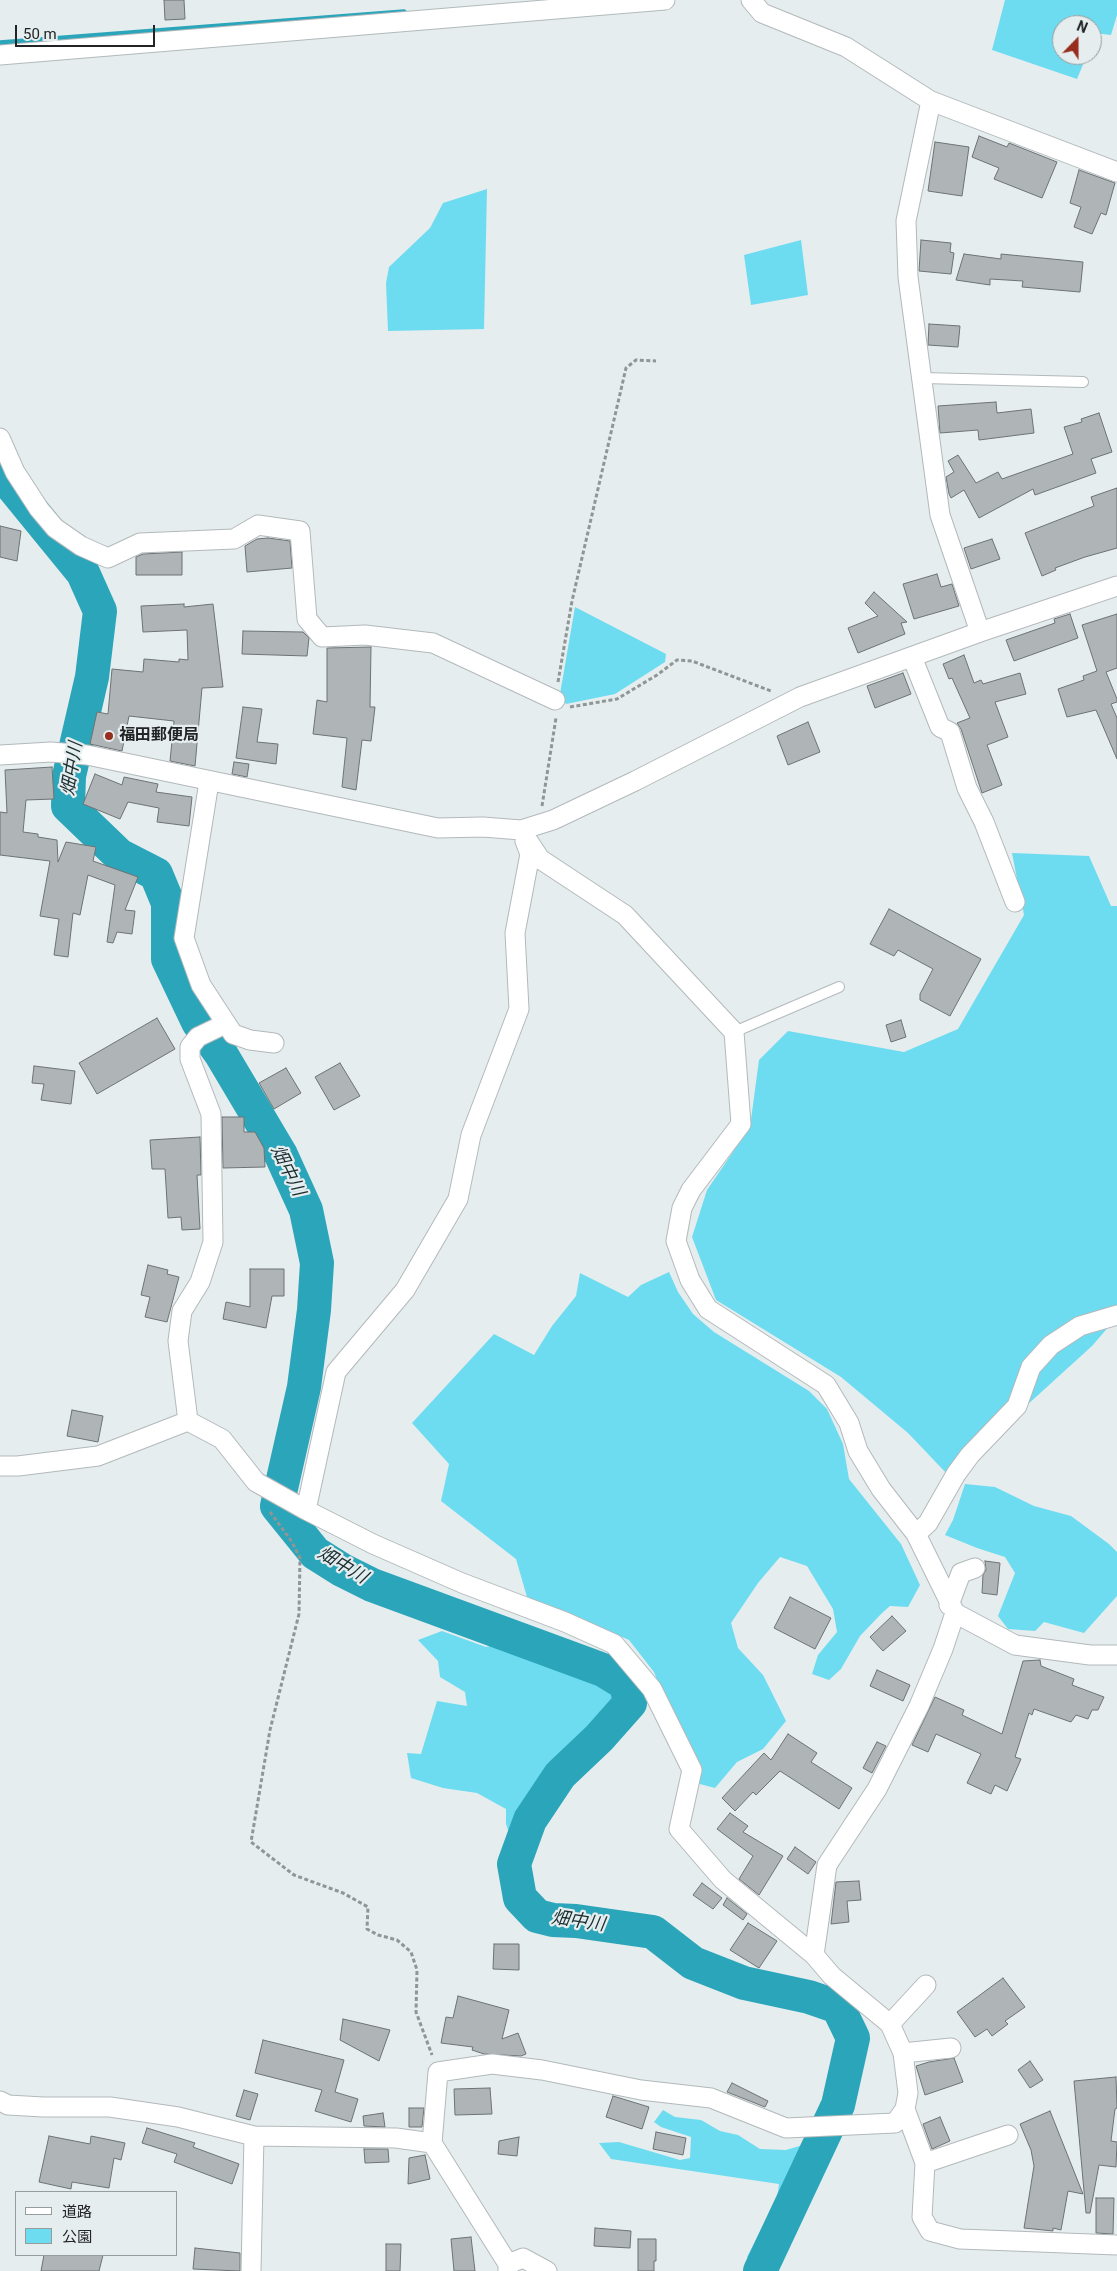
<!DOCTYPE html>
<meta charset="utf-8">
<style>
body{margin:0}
#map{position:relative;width:1117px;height:2271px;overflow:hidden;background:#e6edee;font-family:Roboto,"Noto Sans JP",sans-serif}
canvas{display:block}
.legend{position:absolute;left:15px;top:2191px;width:162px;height:65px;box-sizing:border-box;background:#e6edee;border:1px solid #979c9d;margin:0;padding:6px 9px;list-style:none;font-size:15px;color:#212324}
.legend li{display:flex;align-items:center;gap:10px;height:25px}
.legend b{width:25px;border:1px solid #979c9d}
.north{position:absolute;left:1052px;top:15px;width:50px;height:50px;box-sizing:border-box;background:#e6edee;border:1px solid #979c9d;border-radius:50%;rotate:22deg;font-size:14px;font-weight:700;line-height:20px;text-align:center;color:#212324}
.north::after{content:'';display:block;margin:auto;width:18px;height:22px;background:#972d1e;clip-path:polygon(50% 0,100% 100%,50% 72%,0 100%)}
.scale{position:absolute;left:15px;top:25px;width:140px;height:22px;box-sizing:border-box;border:2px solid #212324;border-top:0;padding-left:6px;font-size:15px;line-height:18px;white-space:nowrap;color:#212324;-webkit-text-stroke:4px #e6edee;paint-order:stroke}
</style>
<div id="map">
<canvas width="1117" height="2271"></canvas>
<ul class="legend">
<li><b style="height:6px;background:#fff"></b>道路</li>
<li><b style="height:14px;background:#6ddcf0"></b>公園</li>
</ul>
<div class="north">N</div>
<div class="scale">50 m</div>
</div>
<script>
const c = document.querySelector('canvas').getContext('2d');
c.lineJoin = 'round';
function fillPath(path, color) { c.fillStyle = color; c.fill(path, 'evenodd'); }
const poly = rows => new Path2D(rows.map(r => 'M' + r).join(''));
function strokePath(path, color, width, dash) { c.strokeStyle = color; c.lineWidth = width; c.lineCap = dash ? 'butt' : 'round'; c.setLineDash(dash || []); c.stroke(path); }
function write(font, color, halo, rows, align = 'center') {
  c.font = font + ' Roboto,"Noto Sans JP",sans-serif'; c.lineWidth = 4.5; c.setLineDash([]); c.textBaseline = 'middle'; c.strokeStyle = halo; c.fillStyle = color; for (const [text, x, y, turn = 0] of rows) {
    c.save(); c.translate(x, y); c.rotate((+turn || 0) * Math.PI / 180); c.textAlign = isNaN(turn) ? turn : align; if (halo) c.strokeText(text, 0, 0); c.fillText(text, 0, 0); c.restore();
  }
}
fillPath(poly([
 [1005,0,1117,0,1117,15,1111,35,1094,33,1092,39,1092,25,1062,25,1062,55,1087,55,1077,79,992,50],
 [487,189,484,329,388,331,386,283,389,267,430,228,443,203],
 [801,240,808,295,751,305,744,255],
 [575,607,666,654,665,662,615,694,566,704,560,694],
 [1012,853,1089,856,1111,906,1117,906,1117,1317,1092,1346,949,1476,908,1433,841,1377,716,1300,692,1237,707,1190,750,1127,759,1060,788,1031,904,1052,958,1029,1024,915],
 [669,1272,678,1292,693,1314,714,1332,809,1391,827,1409,843,1444,849,1479,901,1544,920,1585,908,1607,890,1606,882,1613,860,1636,841,1669,829,1680,812,1674,818,1655,837,1632,833,1609,807,1566,780,1557,758,1583,731,1623,738,1648,763,1675,786,1721,763,1749,737,1762,715,1788,696,1783,654,1672,629,1640,527,1597,516,1559,441,1501,449,1464,412,1423,494,1334,534,1355,552,1326,576,1296,580,1273,628,1297,641,1285],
 [965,1484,995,1487,1034,1506,1071,1516,1109,1544,1117,1552,1117,1596,1084,1633,1044,1622,1035,1631,1008,1629,998,1616,1015,1573,1005,1557,977,1548,945,1535,953,1520],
 [442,1631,486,1647,508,1642,601,1674,620,1686,622,1702,563,1765,529,1805,516,1832,510,1836,506,1824,506,1809,477,1793,443,1788,411,1778,407,1753,421,1754,437,1701,467,1706,465,1692,440,1677,438,1661,418,1640],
 [663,2110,675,2117,701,2120,720,2131,738,2135,760,2149,786,2150,813,2142,757,2271,753,2271,747,2257,777,2198,779,2184,611,2159,599,2143,619,2142,680,2160,690,2158,691,2137,661,2127,654,2122]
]), '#6ddcf0');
strokePath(poly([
 [0,43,404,12]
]), '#2ba5b9', 5.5);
strokePath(poly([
 [0,465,7,480,83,573,100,611,92,677,69,776,68,806,119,855,156,874,168,903,168,959,198,1022,221,1054,281,1155,306,1210,317,1263,314,1310,304,1387,277,1506,315,1553,342,1570,372,1585,603,1670,626,1684,630,1703,599,1738,560,1775,530,1820,514,1864,520,1898,537,1916,553,1920,576,1921,653,1932,693,1963,744,1983,809,1997,838,2007,853,2038,838,2105,760,2271]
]), '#2ba5b9', 34);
const building = poly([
 [164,0,184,0,185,19,165,20,164,0],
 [979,136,1007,147,1009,143,1057,162,1042,198,994,179,999,168,972,157,979,136],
 [935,142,969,147,962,196,928,191,935,142],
 [1079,170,1115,183,1106,215,1101,213,1092,234,1074,227,1081,207,1070,203,1079,170],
 [921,240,951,243,950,252,954,253,951,274,919,271,921,240],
 [964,254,1001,259,1001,254,1083,262,1080,292,1022,287,1023,281,990,279,990,285,956,280,964,254],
 [929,324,960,326,958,347,928,345,929,324],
 [996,402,997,413,1031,409,1034,433,979,440,978,430,940,433,938,406,996,402],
 [1099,413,1112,452,1091,459,1096,473,1035,495,1033,489,979,518,964,490,951,498,949,494,946,477,954,472,948,461,958,455,976,483,998,472,1002,479,1073,454,1064,427,1082,422,1081,419,1099,413],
 [1117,488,1117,548,1085,557,1055,568,1056,570,1042,576,1025,533,1094,506,1091,497,1117,488],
 [0,526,21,531,17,561,0,557,0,526],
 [268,538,290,541,292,568,247,572,245,546,257,539,268,538],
 [992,539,1000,559,971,569,964,548,992,539],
 [182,552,182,575,136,575,136,557,143,554,182,552],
 [937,574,941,587,952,584,959,606,914,619,903,584,937,574],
 [874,592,907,622,901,623,905,634,858,653,848,628,878,616,865,603,874,592],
 [184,604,184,607,213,604,223,687,202,688,195,766,170,761,174,721,129,716,122,751,90,744,97,712,108,714,112,669,143,672,144,659,179,662,179,659,188,660,187,630,143,632,141,606,184,604],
 [1070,614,1078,638,1014,661,1006,640,1055,623,1054,619,1070,614],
 [1117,614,1117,668,1106,672,1117,699,1117,702,1111,704,1117,718,1117,759,1096,710,1067,717,1058,689,1084,680,1083,676,1097,671,1082,625,1117,614],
 [243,631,303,632,309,638,307,656,242,654,243,631],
 [371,647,370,707,375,707,371,741,362,740,356,790,342,787,347,738,313,734,317,700,327,702,327,648,371,647],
 [964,655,974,683,981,680,983,684,1020,673,1026,694,995,702,1008,737,987,745,1002,785,982,793,961,729,957,723,970,718,952,678,949,679,943,664,964,655],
 [903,673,911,694,875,708,867,686,903,673],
 [243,707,262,709,257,742,278,744,276,764,236,758,243,707],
 [808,722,820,752,788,765,777,736,808,722],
 [234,762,249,764,247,777,232,774,234,762],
 [52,767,54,799,26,800,23,832,38,834,38,837,57,840,58,862,66,842,96,847,93,861,138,877,125,910,135,911,132,934,117,932,113,943,107,942,115,885,88,875,80,915,73,913,68,957,54,955,59,919,40,916,50,861,0,855,0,812,7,813,5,770,52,767],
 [95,774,122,785,124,777,158,784,156,792,192,797,189,826,157,822,159,808,128,802,120,819,83,804,95,774],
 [889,909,981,959,950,1016,920,1000,920,994,933,969,898,950,894,956,870,944,889,909],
 [157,1018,175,1049,97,1094,79,1063,157,1018],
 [901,1020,906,1037,891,1042,886,1025,901,1020],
 [340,1063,360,1096,334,1110,315,1077,340,1063],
 [34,1066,75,1071,71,1104,41,1100,44,1084,32,1083,34,1066],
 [286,1068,301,1093,274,1109,259,1083,286,1068],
 [222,1117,244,1117,244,1132,255,1132,264,1148,265,1167,223,1168,222,1117],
 [200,1137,201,1175,197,1175,200,1229,182,1230,181,1217,168,1218,165,1169,152,1169,150,1140,200,1137],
 [148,1265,168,1270,167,1274,179,1277,167,1322,145,1317,150,1297,141,1295,148,1265],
 [250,1269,284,1269,284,1296,272,1296,266,1328,223,1319,226,1302,250,1307,250,1269],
 [72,1410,103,1416,98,1442,67,1436,72,1410],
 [985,1561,1000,1563,997,1595,982,1593,983,1575,986,1570,985,1561],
 [790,1597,831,1618,815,1649,774,1628,790,1597],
 [892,1616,906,1631,883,1651,870,1637,892,1616],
 [1040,1660,1041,1666,1074,1679,1072,1685,1104,1697,1098,1710,1092,1710,1088,1719,1076,1715,1071,1722,1034,1709,1032,1715,1029,1713,1015,1757,1021,1759,1007,1791,995,1785,991,1794,967,1783,981,1754,936,1734,928,1752,912,1745,935,1697,964,1710,962,1715,1002,1734,1023,1661,1040,1660],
 [877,1670,910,1685,903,1701,870,1686,877,1670],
 [788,1734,817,1753,811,1762,852,1788,839,1809,780,1771,756,1795,753,1792,735,1811,722,1798,764,1753,771,1760,788,1734],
 [877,1742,886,1746,872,1773,863,1768,877,1742],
 [730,1813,748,1826,743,1832,783,1856,759,1895,739,1879,753,1856,717,1829,730,1813],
 [795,1847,816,1862,808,1874,787,1859,795,1847],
 [859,1881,861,1900,847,1901,849,1922,831,1924,836,1882,859,1881],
 [702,1883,722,1898,713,1909,693,1895,702,1883],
 [727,1898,747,1914,743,1920,723,1905,727,1898],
 [748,1923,777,1941,759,1968,730,1950,748,1923],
 [494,1944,519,1944,519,1970,493,1969,494,1944],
 [1003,1978,1025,2007,1005,2021,1008,2024,992,2036,987,2029,975,2037,957,2012,1003,1978],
 [458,1996,509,2010,502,2039,518,2033,526,2054,521,2056,484,2054,472,2050,473,2047,441,2043,446,2017,453,2018,458,1996],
 [343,2019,390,2030,379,2061,340,2040,343,2019],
 [263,2040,344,2060,335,2092,358,2099,351,2122,315,2111,322,2090,255,2073,263,2040],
 [954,2058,963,2082,925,2095,916,2066,929,2062,954,2058],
 [1030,2061,1043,2080,1030,2088,1018,2070,1030,2061],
 [1116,2077,1117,2108,1115,2109,1111,2141,1117,2142,1116,2167,1099,2165,1090,2213,1086,2213,1074,2081,1116,2077],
 [732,2083,768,2101,765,2107,727,2092,732,2083],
 [490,2088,492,2114,455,2115,454,2089,490,2088],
 [244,2090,258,2094,250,2120,236,2116,244,2090],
 [613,2096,649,2107,642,2129,606,2117,613,2096],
 [409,2108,424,2108,422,2127,409,2127,409,2108],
 [1050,2111,1083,2194,1068,2191,1061,2230,1053,2228,1053,2231,1024,2228,1034,2166,1031,2150,1020,2124,1050,2111],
 [383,2113,385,2127,364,2126,363,2116,383,2113],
 [940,2117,950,2141,932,2149,923,2124,940,2117],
 [147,2128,195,2143,193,2147,239,2164,232,2184,174,2162,177,2154,142,2143,147,2128],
 [656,2132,686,2138,683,2155,653,2149,656,2132],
 [49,2136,90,2144,91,2136,125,2143,121,2160,114,2158,109,2188,72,2182,71,2189,39,2182,49,2136],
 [519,2137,517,2156,498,2154,499,2141,519,2137],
 [364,2149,388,2149,389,2162,365,2163,364,2149],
 [425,2155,430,2179,408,2184,409,2158,425,2155],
 [1096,2198,1114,2198,1113,2234,1096,2233,1096,2198],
 [595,2228,631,2231,630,2248,594,2246,595,2228],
 [471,2237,475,2271,454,2271,451,2239,471,2237],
 [638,2239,656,2239,656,2261,654,2261,654,2271,638,2271,638,2239],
 [386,2244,401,2244,400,2271,386,2271,386,2244],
 [195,2248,240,2253,240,2271,193,2269,195,2248],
 [44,2255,103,2255,99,2271,41,2271,44,2255]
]);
fillPath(building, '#afb5b7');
strokePath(building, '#6d7374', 1);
const service = poly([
 [923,378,1083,382],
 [734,1032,839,987]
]);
const minor = poly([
 [751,0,762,13,846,47,931,101,906,221,908,277,940,515,980,632],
 [0,55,665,0],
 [931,101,1117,172],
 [0,438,15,472,39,509,55,528,81,546,108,558,140,543,234,539,258,525,300,531,307,619,322,637,365,635,433,643,555,700],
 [912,657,940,727,950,732,967,788,984,822,1015,902],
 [0,755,51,752,87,755,438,828,483,827,521,830,553,820,635,781,800,697,980,632,1117,586],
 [209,782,184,938,201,985,233,1034,250,1040,274,1043],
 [521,830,540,859,625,915,734,1032,741,1124,691,1190,682,1208,676,1241,690,1280,708,1309,826,1385,849,1423,858,1451,881,1489,916,1534,955,1613,1015,1645,1090,1655,1117,1655],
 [188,1421,178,1341,182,1311,200,1282,213,1242,211,1114,190,1059,190,1047,198,1037,225,1024],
 [0,1466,18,1466,98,1456,188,1421,222,1439,256,1482,306,1510,373,1544,462,1583,565,1622,614,1644,652,1689,692,1770,679,1829,723,1880,814,1955,832,1976,890,2024,903,2053,908,2093,905,2109,895,2123,786,2128,711,2098,641,2090,542,2070,492,2064,438,2072,432,2143,508,2264,508,2271],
 [306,1510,336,1372,405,1290,458,1199,471,1135,519,1009,515,933,530,854,525,841],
 [916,1534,928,1523,956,1474,970,1455,1017,1406,1031,1367,1051,1345,1080,1326,1117,1315],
 [949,1605,961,1573,975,1568],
 [814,1955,827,1865,877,1789,919,1706,943,1649,955,1613],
 [890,2024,926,1985],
 [903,2053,951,2048],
 [0,2101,8,2105,43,2107,110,2107,178,2117,254,2136,396,2138,432,2143],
 [905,2109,925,2163,922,2217,930,2231,960,2239,1117,2245],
 [925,2163,1008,2135],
 [508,2264,523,2258,547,2271],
 [251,2271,254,2136]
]);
strokePath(service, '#b3b9bb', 12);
strokePath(minor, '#b3b9bb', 21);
strokePath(poly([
 [558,682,572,601,626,368,636,360,656,361],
 [570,707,617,699,657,675,677,660,692,661,771,691],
 [542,806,556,718],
 [270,1512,292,1542,300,1558,299,1614,270,1730,251,1842,294,1875,343,1893,368,1907,367,1929,378,1935,397,1940,411,1952,417,1970,416,2012,432,2055]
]), '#909596', 3, [4, 2.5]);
strokePath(service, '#fff', 10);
strokePath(minor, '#fff', 19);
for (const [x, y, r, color] of [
 [109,736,5,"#972d1e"]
]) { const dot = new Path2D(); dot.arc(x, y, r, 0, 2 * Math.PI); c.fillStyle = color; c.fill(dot); strokePath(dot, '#e6edee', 2); }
write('bold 16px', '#212324', '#e6edee', [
 ["福田郵便局",119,736]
], 'left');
write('italic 18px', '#1a2e32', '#e6edee', [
 ["畑中川",73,769,-81],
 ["畑中川",287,1171,64],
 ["畑中川",342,1566,31],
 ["畑中川",578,1922,8]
]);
</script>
